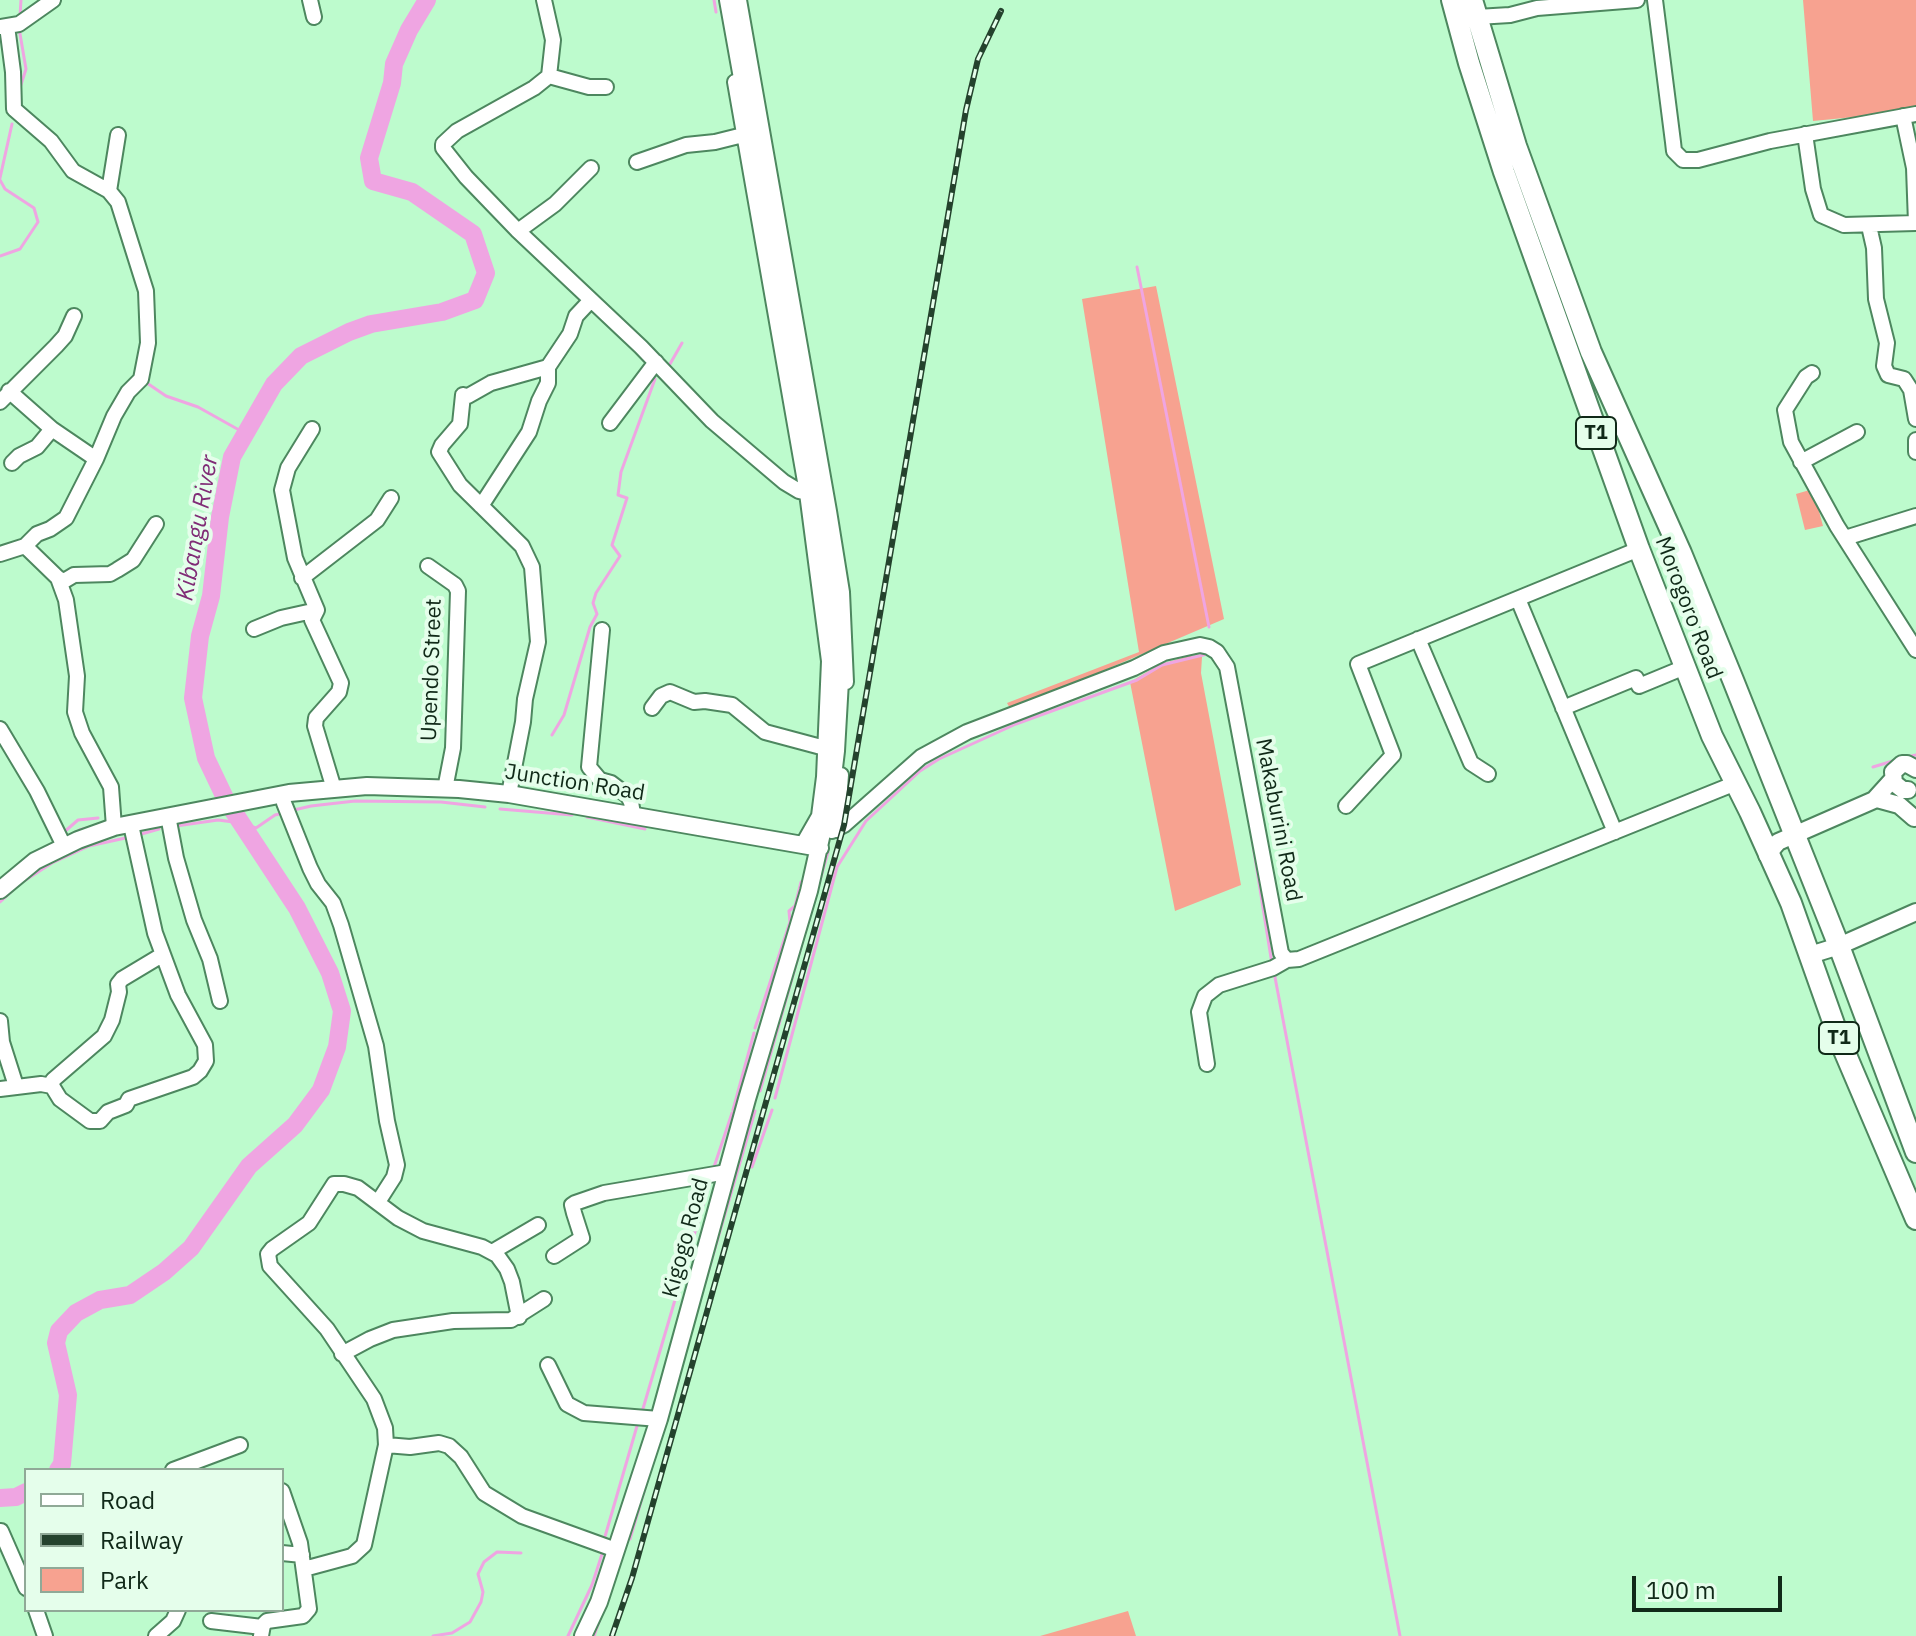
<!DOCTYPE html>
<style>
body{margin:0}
#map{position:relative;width:1916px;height:1636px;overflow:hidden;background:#bdfbcd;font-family:"IBM Plex Sans",sans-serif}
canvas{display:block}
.legend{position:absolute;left:24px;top:1468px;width:260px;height:144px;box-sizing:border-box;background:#e5feeb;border:2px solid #90a997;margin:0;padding:10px 14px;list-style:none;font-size:24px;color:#102918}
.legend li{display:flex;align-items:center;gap:16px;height:40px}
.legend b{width:40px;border:2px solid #90a997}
.scale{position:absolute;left:1632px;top:1576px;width:150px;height:36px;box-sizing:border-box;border:4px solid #102918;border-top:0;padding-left:10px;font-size:24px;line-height:28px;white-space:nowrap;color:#102918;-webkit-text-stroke:6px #e5feeb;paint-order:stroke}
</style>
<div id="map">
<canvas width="1916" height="1636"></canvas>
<ul class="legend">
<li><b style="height:10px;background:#fff"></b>Road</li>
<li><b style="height:10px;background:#24422d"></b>Railway</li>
<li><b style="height:22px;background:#f7a290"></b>Park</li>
</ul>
<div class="scale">100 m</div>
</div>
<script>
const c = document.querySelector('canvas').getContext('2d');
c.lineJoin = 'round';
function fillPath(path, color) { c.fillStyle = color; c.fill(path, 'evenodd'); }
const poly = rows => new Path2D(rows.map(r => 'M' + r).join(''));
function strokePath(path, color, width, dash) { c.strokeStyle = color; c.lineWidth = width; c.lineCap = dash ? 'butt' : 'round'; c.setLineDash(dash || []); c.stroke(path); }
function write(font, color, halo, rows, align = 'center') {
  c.font = font + ' "IBM Plex Sans",sans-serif'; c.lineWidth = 8; c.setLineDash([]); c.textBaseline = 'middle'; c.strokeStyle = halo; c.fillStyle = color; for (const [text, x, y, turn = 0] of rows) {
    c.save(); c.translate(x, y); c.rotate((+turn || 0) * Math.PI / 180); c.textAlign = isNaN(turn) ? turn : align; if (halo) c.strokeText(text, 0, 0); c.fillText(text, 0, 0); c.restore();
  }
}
fillPath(poly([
 [1803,0,1916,0,1916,111,1813,121],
 [1156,286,1224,619,1011,710,1007,703,1139,652,1082,299],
 [1813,489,1823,526,1805,530,1796,494],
 [1190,656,1202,657,1201,673,1241,885,1175,911,1130,682,1161,664],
 [1128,1611,1136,1636,1040,1636]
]), '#f7a290');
strokePath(poly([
 [714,0,716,12],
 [20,16,21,0],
 [19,28,26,69,19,91],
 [0,178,12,124],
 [0,180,5,189,34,208,38,222,20,249,0,256],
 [1137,267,1209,627],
 [670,364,682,343],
 [144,381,166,396,198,407,248,435],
 [552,735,564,715,590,627,597,614,593,603,596,593,620,556,612,545,627,498,618,495,621,472,655,379],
 [1907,757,1916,755],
 [1873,767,1896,760],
 [500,809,572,815],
 [294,810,311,806,355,801,441,802,485,807],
 [587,817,645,829],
 [176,826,218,820,241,823,256,828,275,815,283,813],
 [1250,826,1272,964],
 [79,830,91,827],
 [63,833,78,820,98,818],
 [138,835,159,829],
 [24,881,52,863,89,846,130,837],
 [0,902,12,891],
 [1274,972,1400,1636],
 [755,1028,790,922,789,911,795,906,801,882],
 [760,1091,828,852],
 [775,1098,837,867,866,821,920,771,939,759,1016,724,1137,680,1162,665,1211,653],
 [733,1110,754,1033],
 [752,1167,772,1110],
 [713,1170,732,1113],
 [704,1286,755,1111],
 [642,1412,710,1181],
 [630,1539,648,1478],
 [604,1540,637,1426],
 [433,1636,452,1633,470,1622,481,1602,483,1592,478,1574,484,1562,497,1552,521,1553],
 [568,1636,592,1585,603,1551],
 [594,1636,602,1613]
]), '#efa5e2', 3);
strokePath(poly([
 [58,1470,62,1464,68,1395,56,1343,59,1331,76,1313,100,1300,130,1295,164,1272,191,1248,249,1166,295,1125,321,1090,337,1047,342,1011,330,973,297,908,226,800,206,758,193,698,200,636,211,596,220,517,232,457,274,384,301,356,349,332,371,324,442,312,475,300,486,273,473,234,412,192,373,181,369,158,392,83,394,64,409,30,427,0],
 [0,1498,16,1497,26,1492]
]), '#efa5e2', 18);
const minor = poly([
 [310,0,314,17],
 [544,0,553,40,549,76,534,88,457,131,443,144,443,148,466,177,518,231,641,347,712,421,784,482,799,491,807,493,813,491],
 [739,0,829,511,842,592,846,682],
 [1655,0,1673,142,1674,151,1683,160,1698,160,1770,141,1916,114],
 [1477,17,1510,15,1537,8,1637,0],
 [1,27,19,24,53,0],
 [549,76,589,87,606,87],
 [735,82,807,493,829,661,824,777,819,816,803,844],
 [1903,116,1914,168,1916,223],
 [1805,134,1813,189,1821,215,1844,225,1916,223],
 [637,162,686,145,715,142,751,133],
 [109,191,118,135],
 [1869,226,1874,248,1876,299,1887,343,1884,366,1888,375,1904,379,1911,390,1916,419],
 [518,231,555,204,591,168],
 [1812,373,1806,377,1785,410,1791,442,1837,526,1916,650],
 [9,391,52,429,96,459],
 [0,402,56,346,65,336,74,316],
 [610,423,656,362],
 [312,429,288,468,282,490,295,558,317,610,312,620,341,683,339,692,316,718,315,726,334,789],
 [1916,440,1916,452],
 [1801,462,1857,432],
 [12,463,19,456,37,447,52,429],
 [481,506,529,432,539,401,548,383,548,367],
 [1845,538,1916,516],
 [25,546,58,578,66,600,77,676,75,712,82,733,111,787,114,827],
 [0,554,25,546,37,534,50,529,66,518,96,459,114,416,128,392,141,379,148,343,146,291,118,202,109,191,73,171,51,141,14,109,13,72,7,26],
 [428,566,455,585,458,591,453,748,445,789],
 [58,578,64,581,74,575,110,574,117,570,133,560,156,524],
 [302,578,377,520,391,498],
 [1518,599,1615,832],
 [254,629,281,618,317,610],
 [602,630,589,767,600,780,611,783,628,796,631,802,633,814],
 [1418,639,1471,763,1488,774],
 [652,708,661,696,670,692,694,702,705,701,732,705,765,732,836,751],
 [1563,708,1636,678,1639,686,1685,667],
 [0,729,37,791,64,846],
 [509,794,523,722,525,699,538,642,532,567,522,546,460,485,439,452,442,445,460,424,463,395,468,396,491,383,548,367,570,334,576,316,591,300],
 [284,803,310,868,318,884,333,903,341,925,376,1046,387,1121,397,1165,394,1177,378,1202],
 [1346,806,1393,755,1358,664,1639,549],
 [169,821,176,858,194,920,210,959,220,1001],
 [131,825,155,933,178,995,205,1045,206,1061,200,1071,193,1077,129,1099,126,1105,108,1112,100,1121,90,1121,60,1099,52,1086,53,1080,104,1036,112,1020,119,992,118,984,122,979,162,955],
 [837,830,841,775],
 [832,831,844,825,921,757,967,732,1134,668,1164,653,1200,645,1209,647,1217,652,1227,667,1281,953,1287,960],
 [1287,960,1299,959,1736,783],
 [0,1021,2,1042,16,1086],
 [1207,1064,1199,1012,1205,996,1219,985,1273,968,1287,960],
 [0,1089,41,1084,52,1086],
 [492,1252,538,1225],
 [554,1256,582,1238,574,1213,572,1205,575,1203,604,1193,727,1172],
 [342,1354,370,1339,393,1330,453,1321,511,1320,544,1299],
 [548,1365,567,1404,584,1413,659,1419],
 [386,1445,410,1447,439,1443,449,1446,461,1457,484,1493,522,1516,616,1550],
 [173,1470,240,1445],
 [1,1531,26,1588],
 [282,1553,302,1555],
 [304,1569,352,1556,364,1545,386,1445,385,1428,374,1399,327,1329,270,1266,268,1254,272,1249,309,1223,334,1184,344,1184,358,1188,398,1218,423,1231,482,1247,497,1255,507,1269,512,1282,519,1317],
 [36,1610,45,1636],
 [211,1621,262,1627],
 [156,1636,173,1621,178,1610],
 [261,1636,263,1625,267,1621,303,1616,309,1609,300,1543,282,1491]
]);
const major = poly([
 [1908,790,1903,790,1894,783,1893,772,1902,764,1907,764,1916,769],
 [1877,799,1899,805,1914,818],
 [1767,855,1778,842,1874,800,1893,779],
 [0,890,35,861,78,840,114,827,289,793,367,786,459,789,509,794,820,848],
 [1810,955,1839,946,1916,912],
 [583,1636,599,1602,659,1419,747,1099,809,891,831,793,836,751,840,681,831,574,728,0]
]);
const highway = poly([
 [1452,0,1469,63,1504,172,1639,549,1712,736,1750,812,1791,903,1840,1041,1916,1219],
 [1472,0,1516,146,1591,352,1681,553,1733,680,1839,946,1916,1152]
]);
strokePath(minor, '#4d875f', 18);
strokePath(major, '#4d875f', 20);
strokePath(highway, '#4d875f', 24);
strokePath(minor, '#fff', 14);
strokePath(major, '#fff', 16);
strokePath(highway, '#fff', 20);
const rail = poly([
 [612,1636,632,1578,844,825,966,110,978,59,1001,11]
]);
strokePath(rail, '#24422d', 6);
strokePath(rail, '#e5feeb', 3, [9]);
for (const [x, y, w] of [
 [1596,433,40],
 [1839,1038,40]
]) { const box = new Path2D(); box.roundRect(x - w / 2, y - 16, w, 32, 6); c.fillStyle = '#e5feeb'; c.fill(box); strokePath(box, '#102918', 2); }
write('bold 20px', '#102918', null, [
 ["T1",1596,433],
 ["T1",1839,1038]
]);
write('22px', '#102918', '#e5feeb', [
 ["Morogoro Road",1688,608,69],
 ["Upendo Street",432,670,-88],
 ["Junction Road",575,783,9],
 ["Makaburini Road",1278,820,79],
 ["Kigogo Road",686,1238,-75]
]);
write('italic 24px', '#802c76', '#e5feeb', [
 ["Kibangu River",198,528,-80]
]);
</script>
